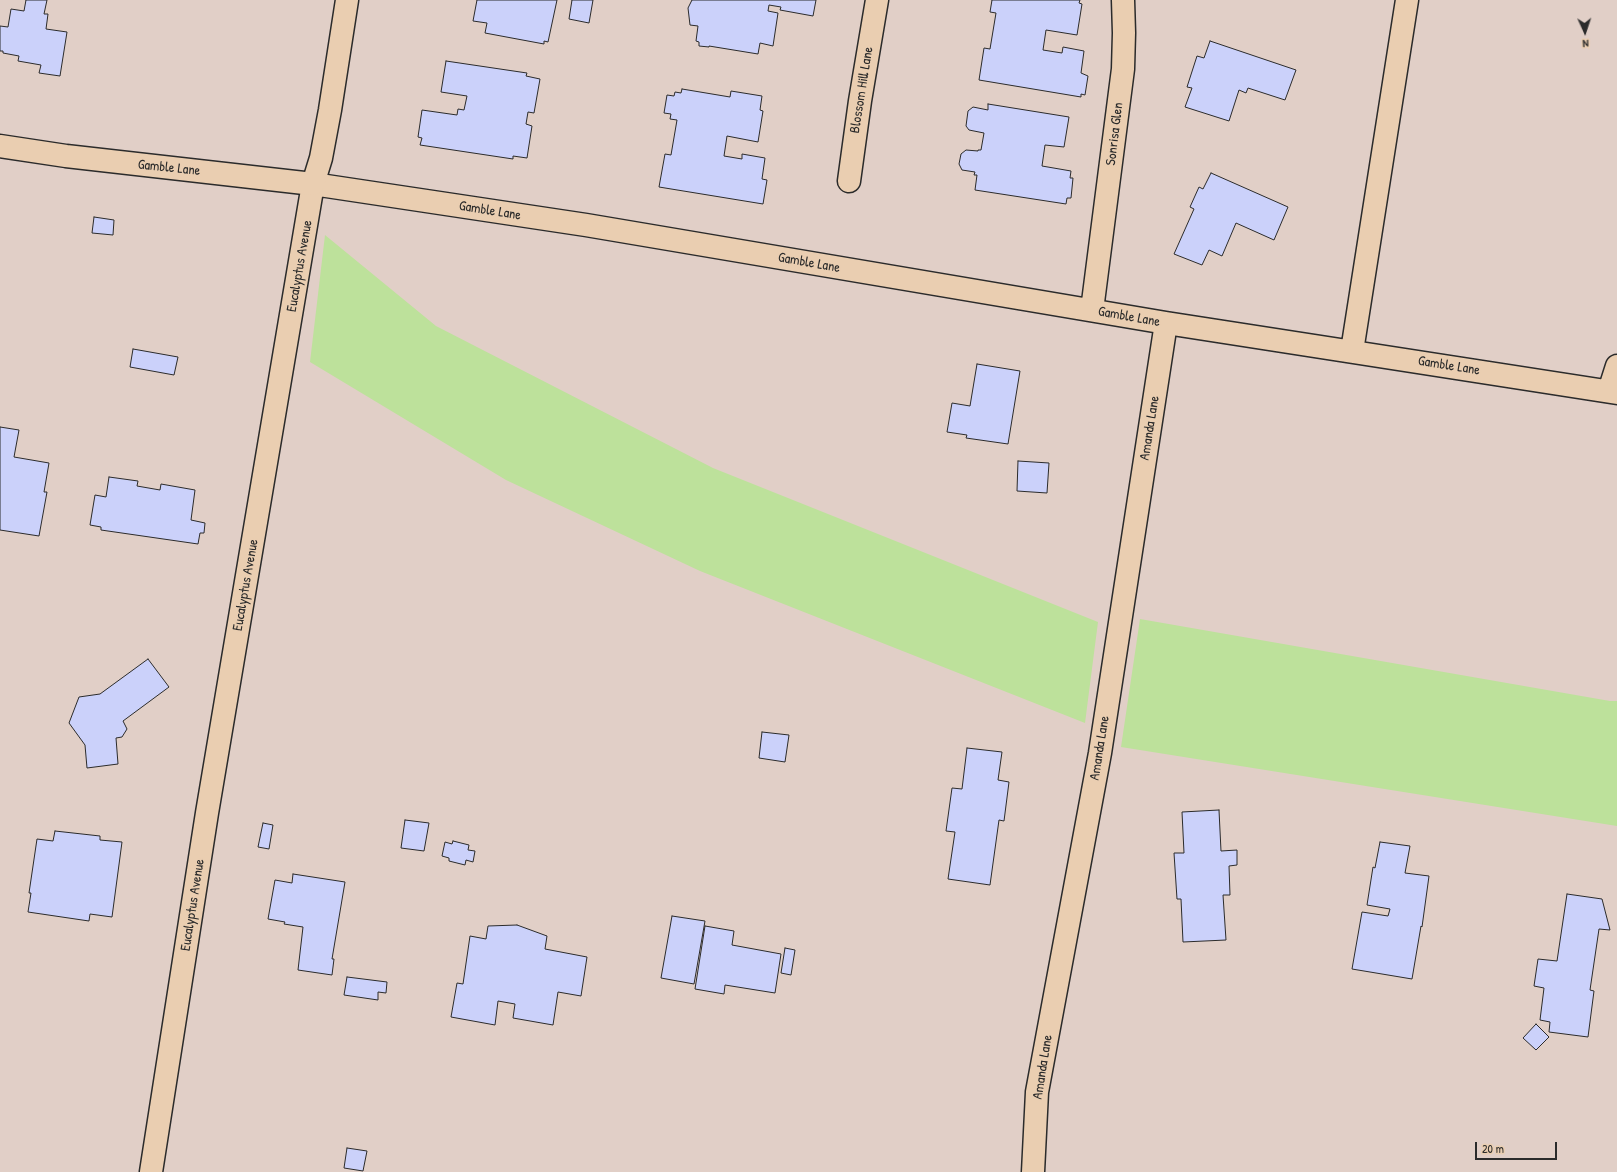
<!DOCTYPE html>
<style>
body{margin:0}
#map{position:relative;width:1617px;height:1172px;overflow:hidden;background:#e1cfc7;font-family:"Patrick Hand",sans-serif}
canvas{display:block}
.north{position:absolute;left:1565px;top:12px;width:40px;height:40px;-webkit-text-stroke:3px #eaceb1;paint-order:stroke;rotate:177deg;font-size:11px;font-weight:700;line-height:16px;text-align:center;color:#2b2b2b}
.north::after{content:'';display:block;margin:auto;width:14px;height:18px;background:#2b2b2b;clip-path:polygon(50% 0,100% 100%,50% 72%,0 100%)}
.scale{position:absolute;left:1475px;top:1142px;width:82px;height:18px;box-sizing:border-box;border:2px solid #2b2b2b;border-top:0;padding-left:5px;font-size:12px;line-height:14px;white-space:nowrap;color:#2b2b2b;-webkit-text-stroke:3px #eaceb1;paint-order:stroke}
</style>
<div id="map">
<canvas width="1617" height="1172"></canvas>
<div class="north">N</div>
<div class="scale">20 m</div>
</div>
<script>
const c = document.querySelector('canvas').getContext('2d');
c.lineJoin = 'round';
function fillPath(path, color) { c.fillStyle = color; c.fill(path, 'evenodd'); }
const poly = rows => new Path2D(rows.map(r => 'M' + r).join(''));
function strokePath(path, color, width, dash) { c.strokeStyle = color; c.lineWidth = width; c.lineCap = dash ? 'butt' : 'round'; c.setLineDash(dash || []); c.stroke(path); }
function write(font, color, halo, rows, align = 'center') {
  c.font = font + ' "Patrick Hand",sans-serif'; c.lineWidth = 3; c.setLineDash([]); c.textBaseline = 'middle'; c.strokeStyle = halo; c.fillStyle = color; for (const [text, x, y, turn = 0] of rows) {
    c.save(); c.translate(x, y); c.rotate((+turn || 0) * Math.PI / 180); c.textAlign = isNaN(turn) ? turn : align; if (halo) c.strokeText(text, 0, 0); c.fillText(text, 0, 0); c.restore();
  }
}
fillPath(poly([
 [325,235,436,326,713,468,1098,622,1085,723,700,571,506,480,310,362],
 [1140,619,1610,701,1617,701,1617,826,1121,747]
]), '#bde19b');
const building = poly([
 [26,0,47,0,44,14,48,14,46,29,67,32,60,76,39,73,41,65,18,61,19,56,3,53,3,51,0,51,0,26,8,27,11,9,24,11,26,0],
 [477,0,557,0,548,42,544,41,544,44,485,33,487,23,473,21,477,0],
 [572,0,593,0,589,23,569,19,572,0],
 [692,0,816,0,813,16,780,10,781,7,769,5,768,11,778,13,773,46,760,43,758,54,709,46,709,47,699,46,699,42,696,41,698,26,690,25,688,8,692,0],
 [992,0,1080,0,1079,3,1082,4,1077,35,1046,30,1043,50,1062,53,1063,47,1084,51,1081,73,1088,76,1085,95,1081,94,1081,97,979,80,984,48,990,49,996,13,990,12,992,0],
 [1210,41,1296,70,1285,100,1248,88,1246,93,1239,90,1229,121,1185,107,1192,88,1187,87,1197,56,1204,58,1210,41],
 [446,61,527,73,526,76,540,79,534,113,528,112,526,124,532,126,527,158,513,156,513,159,420,145,422,138,418,137,422,110,457,115,458,109,464,110,467,96,441,92,446,61],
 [682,89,730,97,731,91,762,96,760,110,763,111,758,142,727,136,724,156,742,159,742,154,765,158,762,179,767,180,763,204,659,187,665,154,671,155,677,120,670,119,671,114,664,113,667,95,674,96,675,92,681,93,682,89],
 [988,104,1069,117,1064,147,1045,145,1042,166,1071,171,1070,178,1073,178,1071,198,1067,198,1066,204,975,190,977,175,974,175,975,172,962,170,959,164,961,154,966,150,978,151,978,150,981,150,984,133,969,130,966,126,968,111,973,107,988,110,988,104],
 [1211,173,1288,207,1274,240,1236,223,1222,256,1209,250,1202,265,1174,254,1194,209,1190,207,1199,187,1203,189,1211,173],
 [94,217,114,220,113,235,92,233,94,217],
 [133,349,178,357,174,375,130,367,133,349],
 [977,364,1020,371,1008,444,966,438,967,435,947,432,952,403,970,406,977,364],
 [0,427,19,430,14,457,49,463,44,492,47,492,39,536,0,530,0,427],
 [1018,461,1049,463,1047,493,1017,491,1018,461],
 [109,477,138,481,137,486,160,490,161,484,195,490,191,520,205,523,204,533,200,533,198,544,101,530,101,527,90,525,95,495,106,497,109,477],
 [148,659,169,687,123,721,127,729,122,737,116,738,118,764,87,768,85,745,69,723,79,697,100,694,148,659],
 [762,732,789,735,785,762,759,758,762,732],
 [967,748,1002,752,998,780,1009,782,1004,821,999,820,990,885,948,879,955,832,946,831,952,788,962,789,967,748],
 [1219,810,1221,851,1237,850,1237,865,1229,866,1230,895,1223,895,1226,940,1183,942,1181,899,1177,899,1174,853,1184,853,1182,812,1219,810],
 [405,820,429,823,424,851,401,848,405,820],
 [263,823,273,825,269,849,258,847,263,823],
 [55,831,100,836,100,840,122,842,112,917,90,914,89,921,28,912,31,893,29,893,37,839,53,841,55,831],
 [453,841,469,845,468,850,475,851,473,862,466,860,465,865,449,861,449,858,442,856,445,842,452,844,453,841],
 [1380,842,1410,846,1405,873,1429,876,1422,927,1421,926,1412,979,1352,969,1362,912,1388,916,1390,909,1367,905,1373,867,1375,868,1380,842],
 [293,874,345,882,332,959,334,959,332,975,298,970,303,927,284,924,285,922,268,919,275,880,292,883,293,874],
 [1567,894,1602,899,1610,930,1599,929,1590,990,1594,991,1588,1037,1549,1032,1550,1022,1540,1020,1544,988,1534,986,1538,959,1557,961,1567,894],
 [672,916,705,921,694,984,661,978,672,916],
 [517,925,547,936,545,949,587,957,581,996,558,992,553,1025,513,1018,515,1004,498,1001,495,1025,451,1017,457,983,463,984,470,936,486,939,488,926,517,925],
 [705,926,734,931,732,945,781,954,775,993,725,985,724,994,695,989,705,926],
 [785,948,795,950,791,975,781,973,785,948],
 [347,977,387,982,386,993,378,992,378,1000,344,995,347,977],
 [1536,1024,1549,1037,1536,1050,1523,1038,1536,1024],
 [347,1148,367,1151,363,1171,344,1168,347,1148]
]);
fillPath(building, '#cbd1fa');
strokePath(building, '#2b2b2b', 1);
const minor = poly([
 [849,181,860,101,877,0],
 [1092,310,1123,69,1124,33,1123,0],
 [1352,351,1407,0],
 [1609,391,1617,366],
 [151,1172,207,813,313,184,586,225,1166,323,1617,393],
 [1033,1172,1037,1092,1100,753,1166,323]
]);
const tertiary = poly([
 [0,146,66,156,313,184,321,158,330,110,347,0]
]);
strokePath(minor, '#2b2b2b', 25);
strokePath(tertiary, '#2b2b2b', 25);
strokePath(minor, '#eaceb1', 22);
strokePath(tertiary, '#eaceb1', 22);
write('14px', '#2b2b2b', '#eaceb1', [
 ["Blossom Hill Lane",862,90,-81],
 ["Sonrisa Glen",1115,134,-83],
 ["Gamble Lane",169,168,6],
 ["Gamble Lane",490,211,9],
 ["Gamble Lane",809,263,10],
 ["Eucalyptus Avenue",300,266,-80],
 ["Gamble Lane",1129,317,10],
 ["Gamble Lane",1449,366,9],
 ["Amanda Lane",1150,428,-81],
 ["Eucalyptus Avenue",246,585,-80],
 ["Amanda Lane",1100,748,-81],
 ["Eucalyptus Avenue",193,905,-81],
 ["Amanda Lane",1043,1067,-81]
]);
</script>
